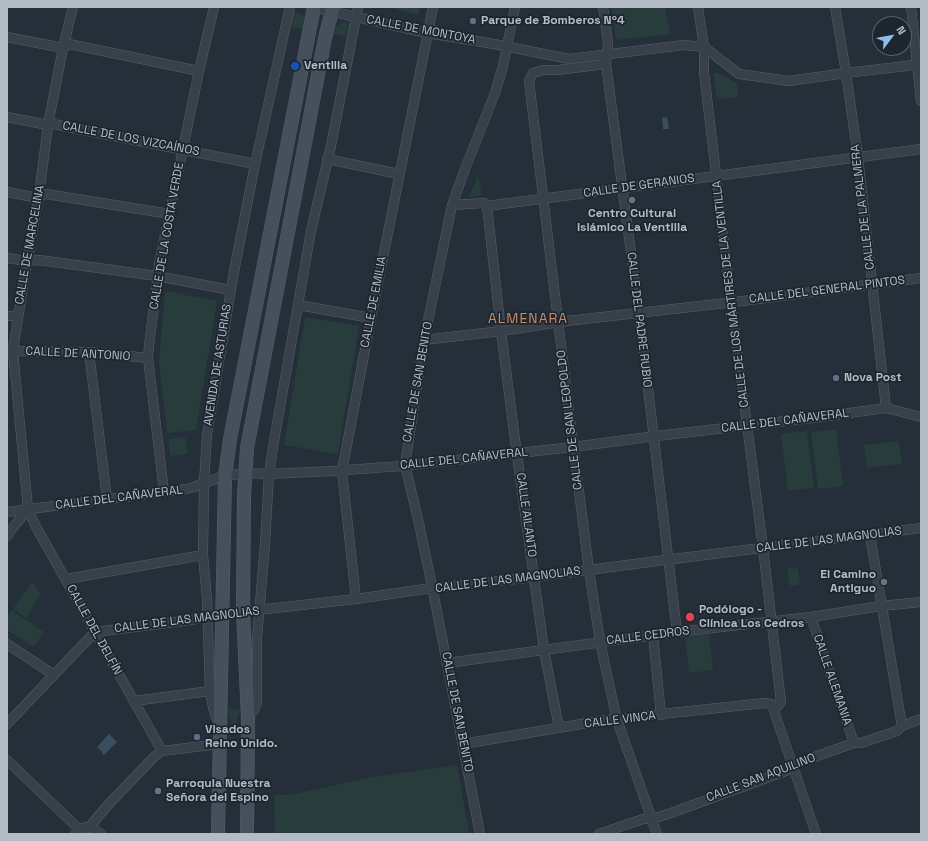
<!DOCTYPE html>
<meta charset="utf-8">
<style>
body{margin:0}
#map{position:relative;width:928px;height:841px;overflow:hidden;background:#242f39;font-family:"Space Grotesk",sans-serif}
canvas{display:block}
.frame{position:absolute;inset:0;border:8px solid #b3bcc5;pointer-events:none}
.north{position:absolute;left:872px;top:16px;width:40px;height:40px;box-sizing:border-box;background:#1d262e;border:1px solid #59626a;border-radius:50%;rotate:58deg;font-size:11px;font-weight:700;line-height:16px;text-align:center;color:#b3bcc5}
.north::after{content:'';display:block;margin:auto;width:14px;height:18px;background:#8ebcef;clip-path:polygon(50% 0,100% 100%,50% 72%,0 100%)}
</style>
<div id="map">
<canvas width="928" height="841"></canvas>
<div class="frame"></div>
<div class="north">N</div>
</div>
<script>
const c = document.querySelector('canvas').getContext('2d');
c.lineJoin = 'round';
function fillPath(path, color) { c.fillStyle = color; c.fill(path, 'evenodd'); }
const poly = rows => new Path2D(rows.map(r => 'M' + r).join(''));
function strokePath(path, color, width, dash) { c.strokeStyle = color; c.lineWidth = width; c.lineCap = dash ? 'butt' : 'round'; c.setLineDash(dash || []); c.stroke(path); }
function write(font, color, halo, rows, align = 'center') {
  c.font = font + ' "Space Grotesk",sans-serif'; c.lineWidth = 3.5; c.setLineDash([]); c.textBaseline = 'middle'; c.strokeStyle = halo; c.fillStyle = color; for (const [text, x, y, turn = 0] of rows) {
    c.save(); c.translate(x, y); c.rotate((+turn || 0) * Math.PI / 180); c.textAlign = isNaN(turn) ? turn : align; if (halo) c.strokeText(text, 0, 0); c.fillText(text, 0, 0); c.restore();
  }
}
fillPath(poly([
 [388,7,420,7,419,15],
 [611,7,665,7,670,34,616,40],
 [294,12,299,13,304,15,304,18,303,28,291,27],
 [345,22,348,23,346,37,334,34,336,27,341,23],
 [716,72,718,73,737,83,738,97,717,99,713,74],
 [478,175,482,195,469,197],
 [165,291,217,301,196,430,167,433,159,363],
 [305,317,359,326,338,454,284,445],
 [836,429,843,486,818,489,811,432],
 [807,431,814,488,788,491,781,434],
 [185,437,188,454,170,456,168,439],
 [899,441,902,464,867,468,864,445],
 [798,568,800,584,790,586,787,569],
 [32,581,41,594,26,618,13,609],
 [11,610,44,632,34,647,7,630,7,617],
 [709,634,713,670,689,673,685,637],
 [228,709,240,710,238,717,234,730,229,716],
 [457,765,469,834,275,834,274,795,290,795,372,777]
]), '#273c3b');
fillPath(poly([
 [667,117,669,129,663,129,662,118],
 [109,734,117,742,104,755,102,753,102,752,97,747]
]), '#3a4e61');
const minor = poly([
 [73,7,63,48,48,125,39,195,27,261,13,351,28,509,35,525,162,751],
 [312,7,427,33,494,44,569,59,684,45,704,47,739,74,789,81,846,73,906,66,921,63],
 [603,7,608,42,606,64,640,321,677,632],
 [698,7,704,47,704,72,732,309,763,548,781,702,774,711,816,834],
 [835,7,846,73,858,157,886,408],
 [911,7,921,101],
 [7,37,63,48,69,44,199,71],
 [606,64,558,70,543,70,533,73,529,81,574,452,589,570,600,642,617,720,657,834],
 [7,117,48,125,53,124,255,164],
 [327,159,399,174],
 [7,192,33,197,46,194,170,214],
 [452,205,484,203,487,206,921,149],
 [487,206,501,331,517,455,544,650,559,728],
 [7,258,27,261,39,260,157,276,230,290],
 [298,305,371,318],
 [7,316,18,316],
 [424,340,501,331,567,321,735,302,921,278],
 [8,352,13,351,89,352,148,358],
 [89,352,107,499],
 [164,492,148,358,149,346,159,265,199,71,214,7],
 [7,512,187,489,194,487,204,483,225,476,245,473,269,474,333,471,401,466,573,447,648,437,820,417,886,408,921,417],
 [870,535,902,726],
 [7,536,15,525,28,509],
 [66,579,203,555],
 [356,599,342,471,371,318,433,7],
 [811,617,854,743],
 [653,635,661,715],
 [7,644,54,675],
 [447,663,677,632,811,617,881,606,921,602],
 [134,701,210,691],
 [248,718,254,710,257,703,257,638,265,545,269,474,273,447,311,231,331,146,358,7],
 [217,720,213,707,210,691,207,599,203,555,204,483,207,435,233,277,255,164,290,7],
 [7,724,95,632,191,620,213,615,356,599,432,588,535,577,665,560,921,528],
 [463,744,605,720,765,703,772,704,774,711],
 [7,760,79,829],
 [90,827,92,824,106,807,154,757,162,751,219,744],
 [75,834,79,829,86,827,94,829,101,834],
 [480,834,432,586,418,519,405,465,424,340,452,205,465,169,495,93,503,66,515,7],
 [599,834,643,819,652,819,671,813,786,771,792,765,854,743,861,743,897,731,902,726,921,719]
]);
const secondary = poly([
 [218,834,225,476,230,439,314,7],
 [247,834,248,718,243,612,244,495,247,448,325,38,333,7]
]);
strokePath(minor, '#565f67', 10);
strokePath(secondary, '#565f67', 14);
strokePath(minor, '#38414a', 9);
strokePath(secondary, '#46505c', 13);
for (const [x, y, r, color] of [
 [473,21,4,"#5c6f8a"],
 [295,66,5,"#1a4fb4"],
 [632,200,4,"#6b7280"],
 [836,378,4,"#5c6f8a"],
 [884,582,4,"#6b7280"],
 [690,617,5,"#e0444e"],
 [197,737,4,"#5c6f8a"],
 [158,791,4,"#6b7280"]
]) { const dot = new Path2D(); dot.arc(x, y, r, 0, 2 * Math.PI); c.fillStyle = color; c.fill(dot); strokePath(dot, '#1d262e', 1.5); }
write('bold 12px', '#b3bcc5', '#1d262e', [
 ["Parque de Bomberos Nº4",481,21],
 ["Ventilla",304,66],
 ["Centro Cultural",632,214,"center"],
 ["Islámico La Ventilla",632,228,"center"],
 ["Nova Post",844,378],
 ["El Camino",876,575,"right"],
 ["Antiguo",876,589,"right"],
 ["Podólogo -",699,610],
 ["Clínica Los Cedros",699,624],
 ["Visados",205,730],
 ["Reino Unido.",205,744],
 ["Parroquia Nuestra",166,784],
 ["Señora del Espino",166,798]
], 'left');
write('12px', '#b3bcc5', '#1d262e', [
 ["CALLE DE MONTOYA",421,30,11],
 ["CALLE DE LOS VIZCAÍNOS",131,139,11],
 ["CALLE DE GERANIOS",639,186,-8],
 ["CALLE DE LA PALMERA",863,207,-97],
 ["CALLE DE LA COSTA VERDE",167,236,-80],
 ["CALLE DE MARCELINA",30,245,-80],
 ["CALLE DEL GENERAL PINTOS",827,290,-7],
 ["CALLE DE LOS MÁRTIRES DE LA VENTILLA",731,294,-97],
 ["CALLE DE EMILIA",374,302,-79],
 ["CALLE DEL PADRE RUBIO",639,320,83],
 ["CALLE DE ANTONIO",78,354,3],
 ["AVENIDA DE ASTURIAS",218,365,-81],
 ["CALLE DE SAN BENITO",418,382,-80],
 ["CALLE DE SAN LEOPOLDO",570,420,-97],
 ["CALLE DEL CAÑAVERAL",785,421,-7],
 ["CALLE DEL CAÑAVERAL",464,459,-6],
 ["CALLE DEL CAÑAVERAL",119,498,-7],
 ["CALLE AILANTO",526,515,82],
 ["CALLE DE LAS MAGNOLIAS",829,540,-7],
 ["CALLE DE LAS MAGNOLIAS",508,580,-7],
 ["CALLE DE LAS MAGNOLIAS",187,620,-7],
 ["CALLE DEL DELFÍN",94,630,61],
 ["CALLE CEDROS",648,636,-7],
 ["CALLE ALEMANIA",832,680,71],
 ["CALLE DE SAN BENITO",457,712,79],
 ["CALLE VINCA",620,720,-7],
 ["CALLE SAN AQUILINO",761,778,-21]
]);
c.letterSpacing = '1px';
write('14px', '#cb8a68', '#1d262e', [
 ["ALMENARA",528,319]
]);
c.letterSpacing = '0px';
</script>
